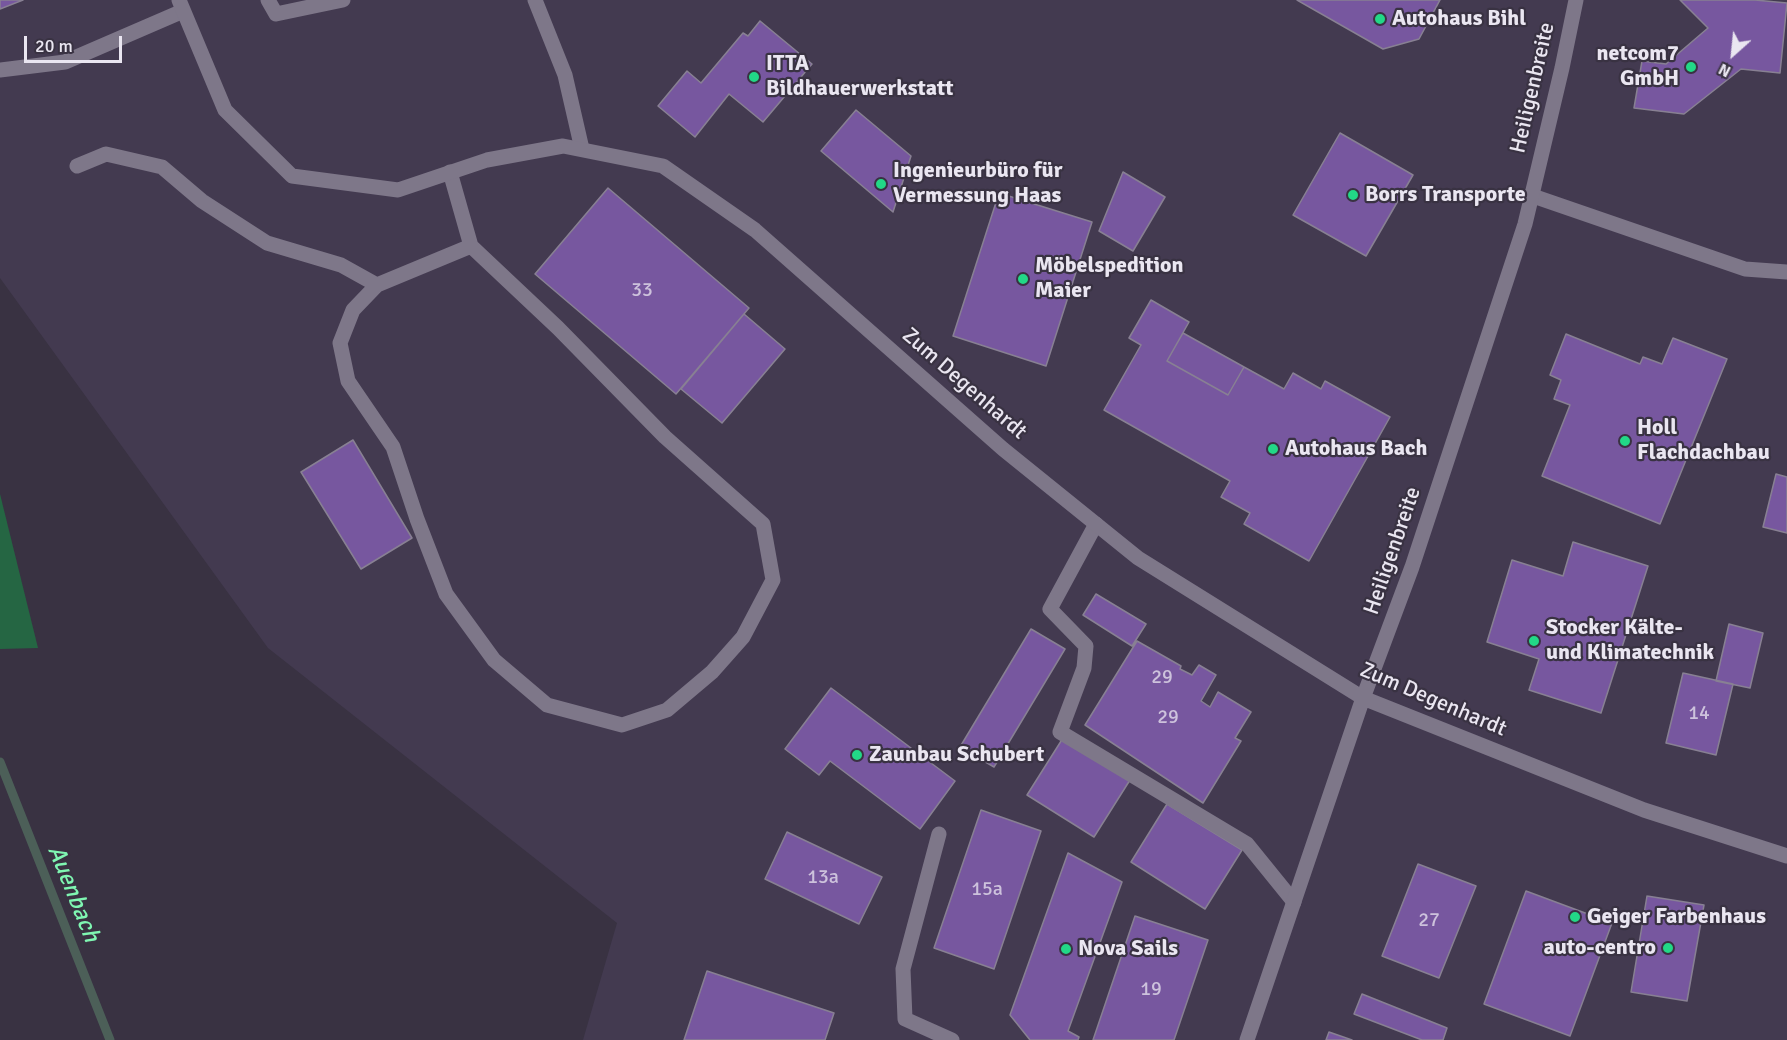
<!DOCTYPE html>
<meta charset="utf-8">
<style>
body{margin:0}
#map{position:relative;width:1787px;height:1040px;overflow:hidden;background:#393242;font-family:Signika,sans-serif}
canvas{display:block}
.north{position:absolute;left:1703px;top:24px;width:60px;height:60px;-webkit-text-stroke:4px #393242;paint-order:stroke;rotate:207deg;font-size:16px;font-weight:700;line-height:24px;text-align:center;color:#eae6f1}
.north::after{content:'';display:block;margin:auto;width:21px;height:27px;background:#eae6f1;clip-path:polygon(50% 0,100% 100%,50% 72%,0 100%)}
.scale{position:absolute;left:24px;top:36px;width:98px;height:27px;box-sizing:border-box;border:3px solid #eae6f1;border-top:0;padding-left:8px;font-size:18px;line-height:21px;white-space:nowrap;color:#eae6f1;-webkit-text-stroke:4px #393242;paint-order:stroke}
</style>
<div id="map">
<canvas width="1787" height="1040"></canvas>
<div class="north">N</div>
<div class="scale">20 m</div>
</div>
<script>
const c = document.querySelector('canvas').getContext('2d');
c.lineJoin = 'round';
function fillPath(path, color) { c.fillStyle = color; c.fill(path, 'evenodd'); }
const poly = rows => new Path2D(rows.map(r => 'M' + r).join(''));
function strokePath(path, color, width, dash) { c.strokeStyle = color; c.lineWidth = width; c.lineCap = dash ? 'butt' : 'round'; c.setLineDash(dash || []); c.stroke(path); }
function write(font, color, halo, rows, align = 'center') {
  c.font = font + ' Signika,sans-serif'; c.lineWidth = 4.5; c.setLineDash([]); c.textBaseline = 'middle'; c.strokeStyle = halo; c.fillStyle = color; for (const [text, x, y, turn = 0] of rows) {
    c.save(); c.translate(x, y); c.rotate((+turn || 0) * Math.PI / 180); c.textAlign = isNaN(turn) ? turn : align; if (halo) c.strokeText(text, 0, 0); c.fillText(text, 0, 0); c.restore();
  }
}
fillPath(poly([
 [0,0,1787,0,1787,1040,583,1040,617,923,268,648,0,278]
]), '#433a50');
fillPath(poly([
 [0,494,38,648,0,649]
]), '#256643');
strokePath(poly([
 [0,762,110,1040]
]), '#4c5f58', 9);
const building = poly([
 [0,0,23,0,0,9,0,0],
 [1297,0,1440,0,1419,39,1383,49,1297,0],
 [1680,0,1755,0,1787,3,1780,73,1741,69,1684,114,1634,108,1642,61,1666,64,1708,28,1680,0],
 [760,21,812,64,763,122,729,94,695,137,658,106,687,71,701,83,743,33,748,36,760,21],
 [856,110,911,156,893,212,821,151,856,110],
 [1340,133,1413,175,1366,256,1293,215,1340,133],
 [1123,172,1165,197,1133,251,1099,231,1123,172],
 [608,188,749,308,676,394,535,274,608,188],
 [999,193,1092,222,1046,366,953,336,999,193],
 [1151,300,1189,322,1167,361,1228,395,1244,367,1284,389,1293,373,1321,389,1325,381,1390,417,1309,561,1244,524,1250,513,1221,497,1230,481,1104,410,1141,345,1129,338,1151,300],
 [744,314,785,349,722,423,681,389,744,314],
 [1183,333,1244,367,1228,395,1167,361,1183,333],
 [1566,334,1640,364,1643,357,1662,364,1673,338,1727,359,1660,524,1542,476,1570,405,1554,399,1561,380,1550,375,1566,334],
 [353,440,412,538,361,569,301,472,353,440],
 [1776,474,1787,477,1787,533,1763,527,1776,474],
 [1573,542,1648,566,1601,713,1529,690,1539,659,1487,642,1512,560,1563,576,1573,542],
 [1096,594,1146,624,1132,646,1083,615,1096,594],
 [1729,624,1763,633,1750,688,1716,681,1729,624],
 [1031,629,1065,649,994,767,960,747,1031,629],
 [1137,641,1181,666,1180,669,1192,675,1199,665,1216,675,1201,701,1210,707,1218,692,1251,712,1235,738,1241,741,1203,803,1085,725,1137,641],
 [1683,673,1733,684,1716,755,1666,743,1683,673],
 [831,688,955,781,920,829,830,761,819,775,785,749,831,688],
 [1063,738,1130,780,1094,837,1027,795,1063,738],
 [1167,804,1242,850,1205,909,1131,862,1167,804],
 [981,810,1041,831,994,969,934,948,981,810],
 [787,832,882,877,859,924,765,879,787,832],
 [1068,853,1122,882,1068,1031,1079,1037,1078,1040,1030,1040,1010,1015,1068,853],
 [1418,864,1476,886,1439,978,1382,956,1418,864],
 [1526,891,1612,923,1570,1036,1484,1004,1526,891],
 [1647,896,1704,905,1687,1001,1631,992,1647,896],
 [1135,916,1208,940,1174,1040,1093,1040,1135,916],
 [707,971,834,1013,825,1040,684,1040,707,971],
 [1362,994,1447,1028,1443,1040,1422,1040,1354,1014,1362,994],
 [1329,1032,1352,1040,1326,1040,1329,1032]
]);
fillPath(building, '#77579f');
strokePath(building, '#888093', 1.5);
strokePath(poly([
 [268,0,276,14,343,0],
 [535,0,565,75,582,149],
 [0,70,65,62,183,11],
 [77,166,106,154,162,167,202,201,267,243,341,265,377,285],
 [450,172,471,246,558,328,665,437,763,524,773,580,743,637,712,672,667,710,622,725,547,705,494,660,446,594,417,519,393,447,348,381,340,343,353,310,377,285,471,246],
 [1530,195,1745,269,1787,272],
 [1096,524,1050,609,1086,646,1084,668,1060,732,1247,844,1294,902]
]), '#7e7789', 15);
strokePath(poly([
 [179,0,225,110,292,176,398,190,487,160,563,146,663,166,755,230,1003,449,1138,558,1363,698,1644,810,1787,856],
 [939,834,903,969,905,1019,952,1040],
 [1247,1040,1363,698,1412,567,1525,224,1562,68,1576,0]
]), '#7e7789', 15);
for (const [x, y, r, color] of [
 [1380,19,6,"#22d887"],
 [1691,67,6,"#22d887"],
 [754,77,6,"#22d887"],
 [881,184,6,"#22d887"],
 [1353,195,6,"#22d887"],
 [1023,279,6,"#22d887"],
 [1625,441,6,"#22d887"],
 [1273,449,6,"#22d887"],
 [1534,641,6,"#22d887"],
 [857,755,6,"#22d887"],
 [1575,917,6,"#22d887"],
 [1668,948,6,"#22d887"],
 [1066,949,6,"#22d887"]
]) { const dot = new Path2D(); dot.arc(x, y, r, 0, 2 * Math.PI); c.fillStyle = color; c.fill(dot); strokePath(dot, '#393242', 2); }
write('20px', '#cdc2dc', null, [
 ["33",642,291],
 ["29",1162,678],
 ["14",1699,714],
 ["29",1168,718],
 ["13a",823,878],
 ["15a",987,890],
 ["27",1429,921],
 ["19",1151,990]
]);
write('bold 22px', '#eae6f1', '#393242', [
 ["Autohaus Bihl",1392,19],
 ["netcom7",1679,54,"right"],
 ["GmbH",1679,79,"right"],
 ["ITTA",766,64],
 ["Bildhauerwerkstatt",766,89],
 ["Ingenieurbüro für",893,171],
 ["Vermessung Haas",893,196],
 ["Borrs Transporte",1365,195],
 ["Möbelspedition",1035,266],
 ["Maier",1035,291],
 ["Holl",1637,428],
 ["Flachdachbau",1637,453],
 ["Autohaus Bach",1285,449],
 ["Stocker Kälte-",1546,628],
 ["und Klimatechnik",1546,653],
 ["Zaunbau Schubert",869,755],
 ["Geiger Farbenhaus",1587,917],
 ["auto-centro",1656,948,"right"],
 ["Nova Sails",1078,949]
], 'left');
write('22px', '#eae6f1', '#393242', [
 ["Heiligenbreite",1533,88,-77],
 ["Zum Degenhardt",964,384,41],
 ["Heiligenbreite",1393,551,-71],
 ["Zum Degenhardt",1433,700,23]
]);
write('italic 24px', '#7ff6b2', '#393242', [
 ["Auenbach",73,894,68]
]);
</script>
